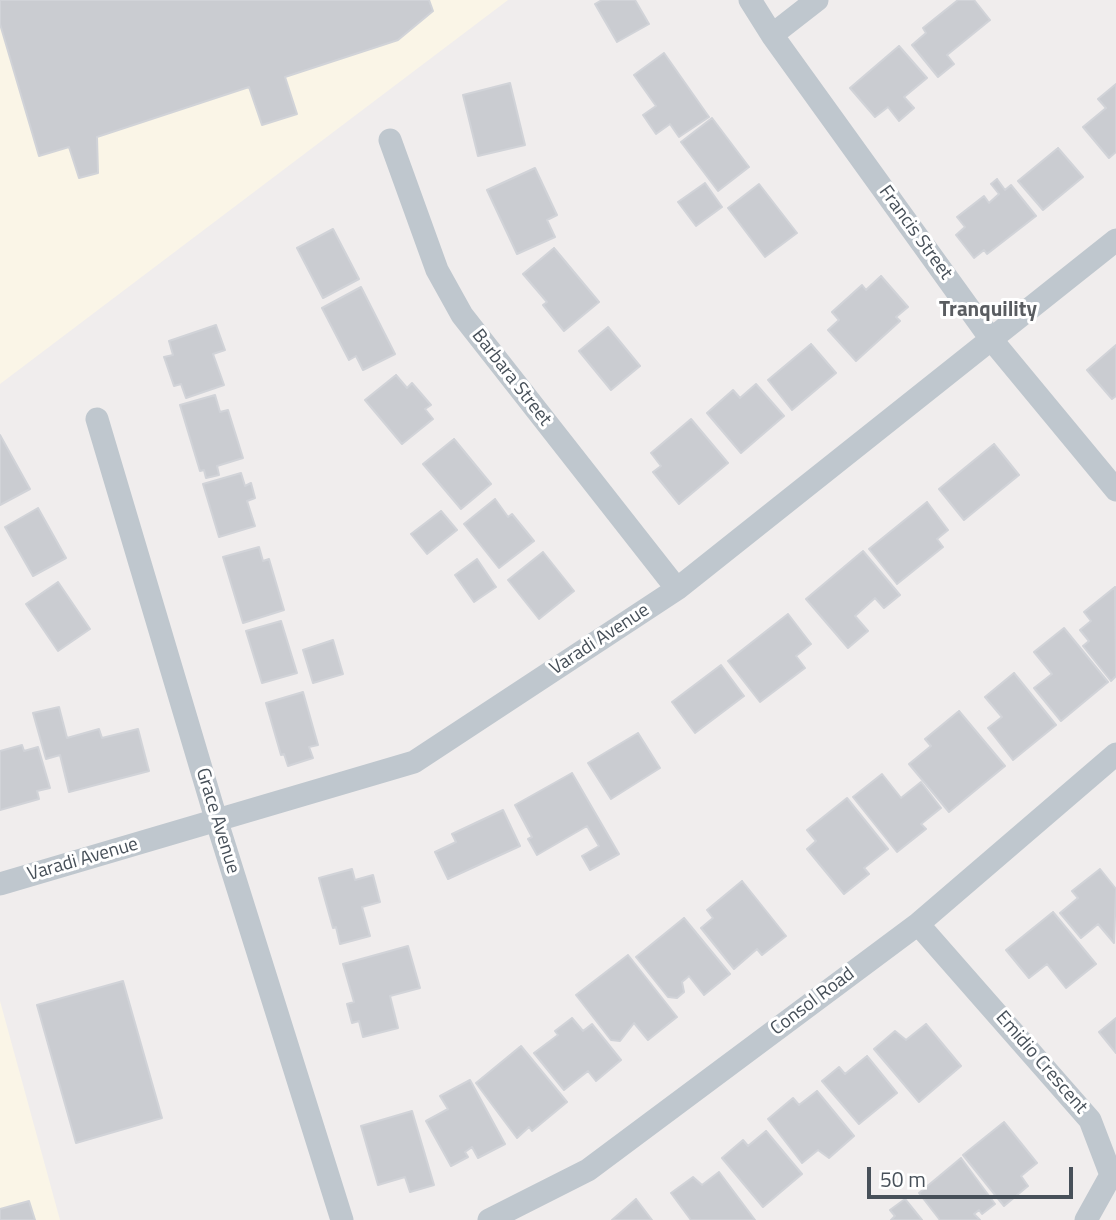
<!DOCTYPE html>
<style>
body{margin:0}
#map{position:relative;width:1116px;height:1220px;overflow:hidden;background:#f0eded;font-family:"Titillium Web",sans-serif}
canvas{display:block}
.scale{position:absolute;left:867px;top:1167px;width:206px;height:32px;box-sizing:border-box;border:4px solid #475059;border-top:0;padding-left:9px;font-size:21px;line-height:24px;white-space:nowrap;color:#475059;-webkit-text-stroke:5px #fff;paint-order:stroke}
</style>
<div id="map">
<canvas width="1116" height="1220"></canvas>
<div class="scale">50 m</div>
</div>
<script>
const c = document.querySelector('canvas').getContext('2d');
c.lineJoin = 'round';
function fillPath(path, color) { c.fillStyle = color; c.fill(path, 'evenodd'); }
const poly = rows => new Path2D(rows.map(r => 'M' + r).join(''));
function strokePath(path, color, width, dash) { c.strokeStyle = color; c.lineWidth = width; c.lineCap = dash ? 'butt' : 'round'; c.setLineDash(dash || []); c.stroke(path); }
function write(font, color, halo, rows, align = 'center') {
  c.font = font + ' "Titillium Web",sans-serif'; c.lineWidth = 6; c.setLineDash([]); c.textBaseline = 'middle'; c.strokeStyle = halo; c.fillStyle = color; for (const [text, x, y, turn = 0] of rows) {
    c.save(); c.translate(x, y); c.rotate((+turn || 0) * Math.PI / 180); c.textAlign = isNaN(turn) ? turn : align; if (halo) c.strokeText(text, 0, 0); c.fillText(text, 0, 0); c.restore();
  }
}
fillPath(poly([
 [0,0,508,0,0,384],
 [0,1001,60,1220,0,1220]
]), '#faf5e7');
const building = poly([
 [0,0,429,0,433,11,398,40,285,77,297,114,262,125,249,87,97,137,98,173,79,178,69,147,39,156,0,24,0,0],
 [602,0,635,0,649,24,617,42,595,4,602,0],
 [958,0,974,0,990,20,947,55,954,64,938,77,912,45,926,33,923,28,958,0],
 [899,46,927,78,904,97,914,108,899,121,888,107,875,117,850,88,899,46],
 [664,53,709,117,679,137,670,124,656,134,643,115,656,106,634,75,664,53],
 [510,83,525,145,478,156,463,95,510,83],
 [1116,84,1116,152,1109,158,1083,127,1106,108,1098,99,1116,84],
 [712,118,749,167,718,191,681,142,712,118],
 [1058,148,1083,177,1043,210,1018,181,1058,148],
 [535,168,557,215,547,220,555,237,517,254,487,190,535,168],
 [997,179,1005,190,1011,185,1036,216,987,254,984,250,974,258,956,235,965,227,957,217,984,196,989,203,999,194,991,184,997,179],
 [705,183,722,207,696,226,678,202,705,183],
 [759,184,797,233,765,257,728,208,759,184],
 [333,229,359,279,323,298,297,248,333,229],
 [554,248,599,302,564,331,543,305,547,302,523,274,554,248],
 [881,276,908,307,896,317,900,321,856,361,828,330,839,320,832,312,862,285,866,290,881,276],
 [361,287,395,354,363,370,356,356,349,360,322,308,361,287],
 [216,325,225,350,213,354,224,385,186,398,181,384,174,386,164,357,173,355,169,341,216,325],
 [608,327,640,366,611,390,579,351,608,327],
 [811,344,836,373,792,410,768,380,811,344],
 [1116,345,1116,396,1112,399,1087,370,1116,345],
 [396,375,407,388,412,383,431,405,425,409,433,419,402,444,365,400,396,375],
 [756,384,784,416,741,453,707,413,733,390,740,398,756,384],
 [215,395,220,412,228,410,243,458,217,466,219,475,206,478,204,470,200,471,180,405,215,395],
 [691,419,728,463,679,504,653,472,661,466,651,453,691,419],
 [0,435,30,489,0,505,0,435],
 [454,439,491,484,461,509,423,464,454,439],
 [994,444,1019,475,964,520,939,489,994,444],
 [241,473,245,486,251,483,255,498,247,501,255,526,219,537,203,484,241,473],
 [495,499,508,517,512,514,534,541,499,568,464,524,495,499],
 [927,502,948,530,937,539,943,547,897,584,869,549,927,502],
 [38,508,66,558,33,576,5,527,38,508],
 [441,511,457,530,427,554,411,534,441,511],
 [259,547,263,561,269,559,284,610,243,623,223,557,259,547],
 [863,551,900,595,884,608,875,598,855,616,868,631,848,648,806,599,863,551],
 [543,552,574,591,539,619,508,580,543,552],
 [477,559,496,587,474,602,455,575,477,559],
 [58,582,90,629,58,651,26,604,58,582],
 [1115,587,1116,676,1111,681,1083,646,1089,641,1080,630,1091,621,1084,612,1115,587],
 [788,614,811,644,796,656,805,668,760,702,728,661,788,614],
 [281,621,297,673,262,683,246,631,281,621],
 [1064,628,1108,682,1061,721,1034,688,1052,674,1034,652,1064,628],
 [333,640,343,674,313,683,303,650,333,640],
 [721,665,744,696,695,733,672,702,721,665],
 [1014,673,1056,725,1013,760,988,728,1002,717,985,697,1014,673],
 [303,692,318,745,309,747,313,758,288,766,284,754,281,755,266,703,303,692],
 [59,707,67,738,99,729,102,738,138,729,149,771,69,792,60,755,46,759,33,713,59,707],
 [959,711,1005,766,949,812,909,764,931,746,925,739,959,711],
 [638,733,660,768,611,799,588,763,638,733],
 [22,745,24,751,38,747,50,788,37,791,39,799,0,810,0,751,22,745],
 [572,773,619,854,590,870,582,856,599,846,587,826,537,855,528,839,532,837,515,805,572,773],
 [882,774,901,798,921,782,941,808,921,824,926,829,897,852,853,797,882,774],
 [847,798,888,849,864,868,869,874,844,894,807,849,816,841,807,830,847,798],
 [503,810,520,846,448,879,435,852,456,842,452,834,503,810],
 [352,869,355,880,373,875,380,902,362,907,370,936,340,944,336,927,333,928,319,878,352,869],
 [1100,869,1116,889,1114,943,1098,924,1081,938,1060,913,1078,898,1072,891,1100,869],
 [742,881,786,936,762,955,757,949,734,969,701,928,713,918,707,910,742,881],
 [1053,912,1096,964,1066,988,1047,964,1029,978,1006,950,1053,912],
 [684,918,730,974,704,995,689,976,682,982,684,992,677,998,668,997,636,957,684,918],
 [408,946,420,988,390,996,398,1028,363,1037,359,1021,352,1023,347,1004,354,1002,343,964,408,946],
 [628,955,677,1017,648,1040,634,1023,620,1041,611,1040,576,995,628,955],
 [123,981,162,1118,76,1143,37,1005,123,981],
 [572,1018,583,1031,592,1024,621,1060,596,1081,588,1071,564,1090,534,1053,558,1035,555,1031,572,1018],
 [1116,1018,1116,1053,1099,1032,1116,1018],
 [926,1024,961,1066,919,1102,874,1049,895,1031,906,1040,926,1024],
 [521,1046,567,1102,532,1131,529,1127,517,1138,476,1083,521,1046],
 [867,1056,897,1093,859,1124,822,1081,839,1067,845,1074,867,1056],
 [470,1080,505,1144,478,1158,472,1147,465,1152,468,1157,451,1166,426,1121,448,1109,440,1096,470,1080],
 [817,1091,854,1136,829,1158,818,1150,802,1163,768,1119,793,1098,799,1105,817,1091],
 [412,1111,434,1185,410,1192,405,1177,378,1185,361,1126,412,1111],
 [1004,1122,1037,1163,1021,1176,1028,1186,1004,1206,963,1155,1004,1122],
 [766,1131,802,1174,763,1207,722,1158,743,1140,748,1146,766,1131],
 [961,1158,995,1204,982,1214,979,1210,974,1214,980,1220,940,1220,919,1193,961,1158],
 [719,1172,755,1220,691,1220,671,1193,693,1177,702,1185,719,1172],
 [636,1199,652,1220,612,1220,636,1199],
 [905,1199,922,1220,891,1220,895,1216,890,1210,905,1199],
 [29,1201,35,1220,0,1220,0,1209,29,1201]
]);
fillPath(building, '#caccd1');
strokePath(building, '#d1d3d8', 2);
strokePath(poly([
 [750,0,772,35,991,339,1116,490],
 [772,35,817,0],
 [390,140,437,270,462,315,677,589],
 [97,419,217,822,342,1220],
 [0,884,414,762,677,589,1116,240],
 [918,924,1090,1120,1111,1175,1086,1220],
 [489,1220,588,1170,918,924,1116,754]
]), '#bfc7ce', 23);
write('19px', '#475059', '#fff', [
 ["Francis Street",915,233,54],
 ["Barbara Street",511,378,52],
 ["Varadi Avenue",600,640,-33],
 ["Grace Avenue",217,821,73],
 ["Varadi Avenue",83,860,-16],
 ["Consol Road",813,1002,-37],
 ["Emidio Crescent",1041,1063,49]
]);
write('bold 21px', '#5a5d61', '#fff', [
 ["Tranquility",988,311]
]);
</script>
